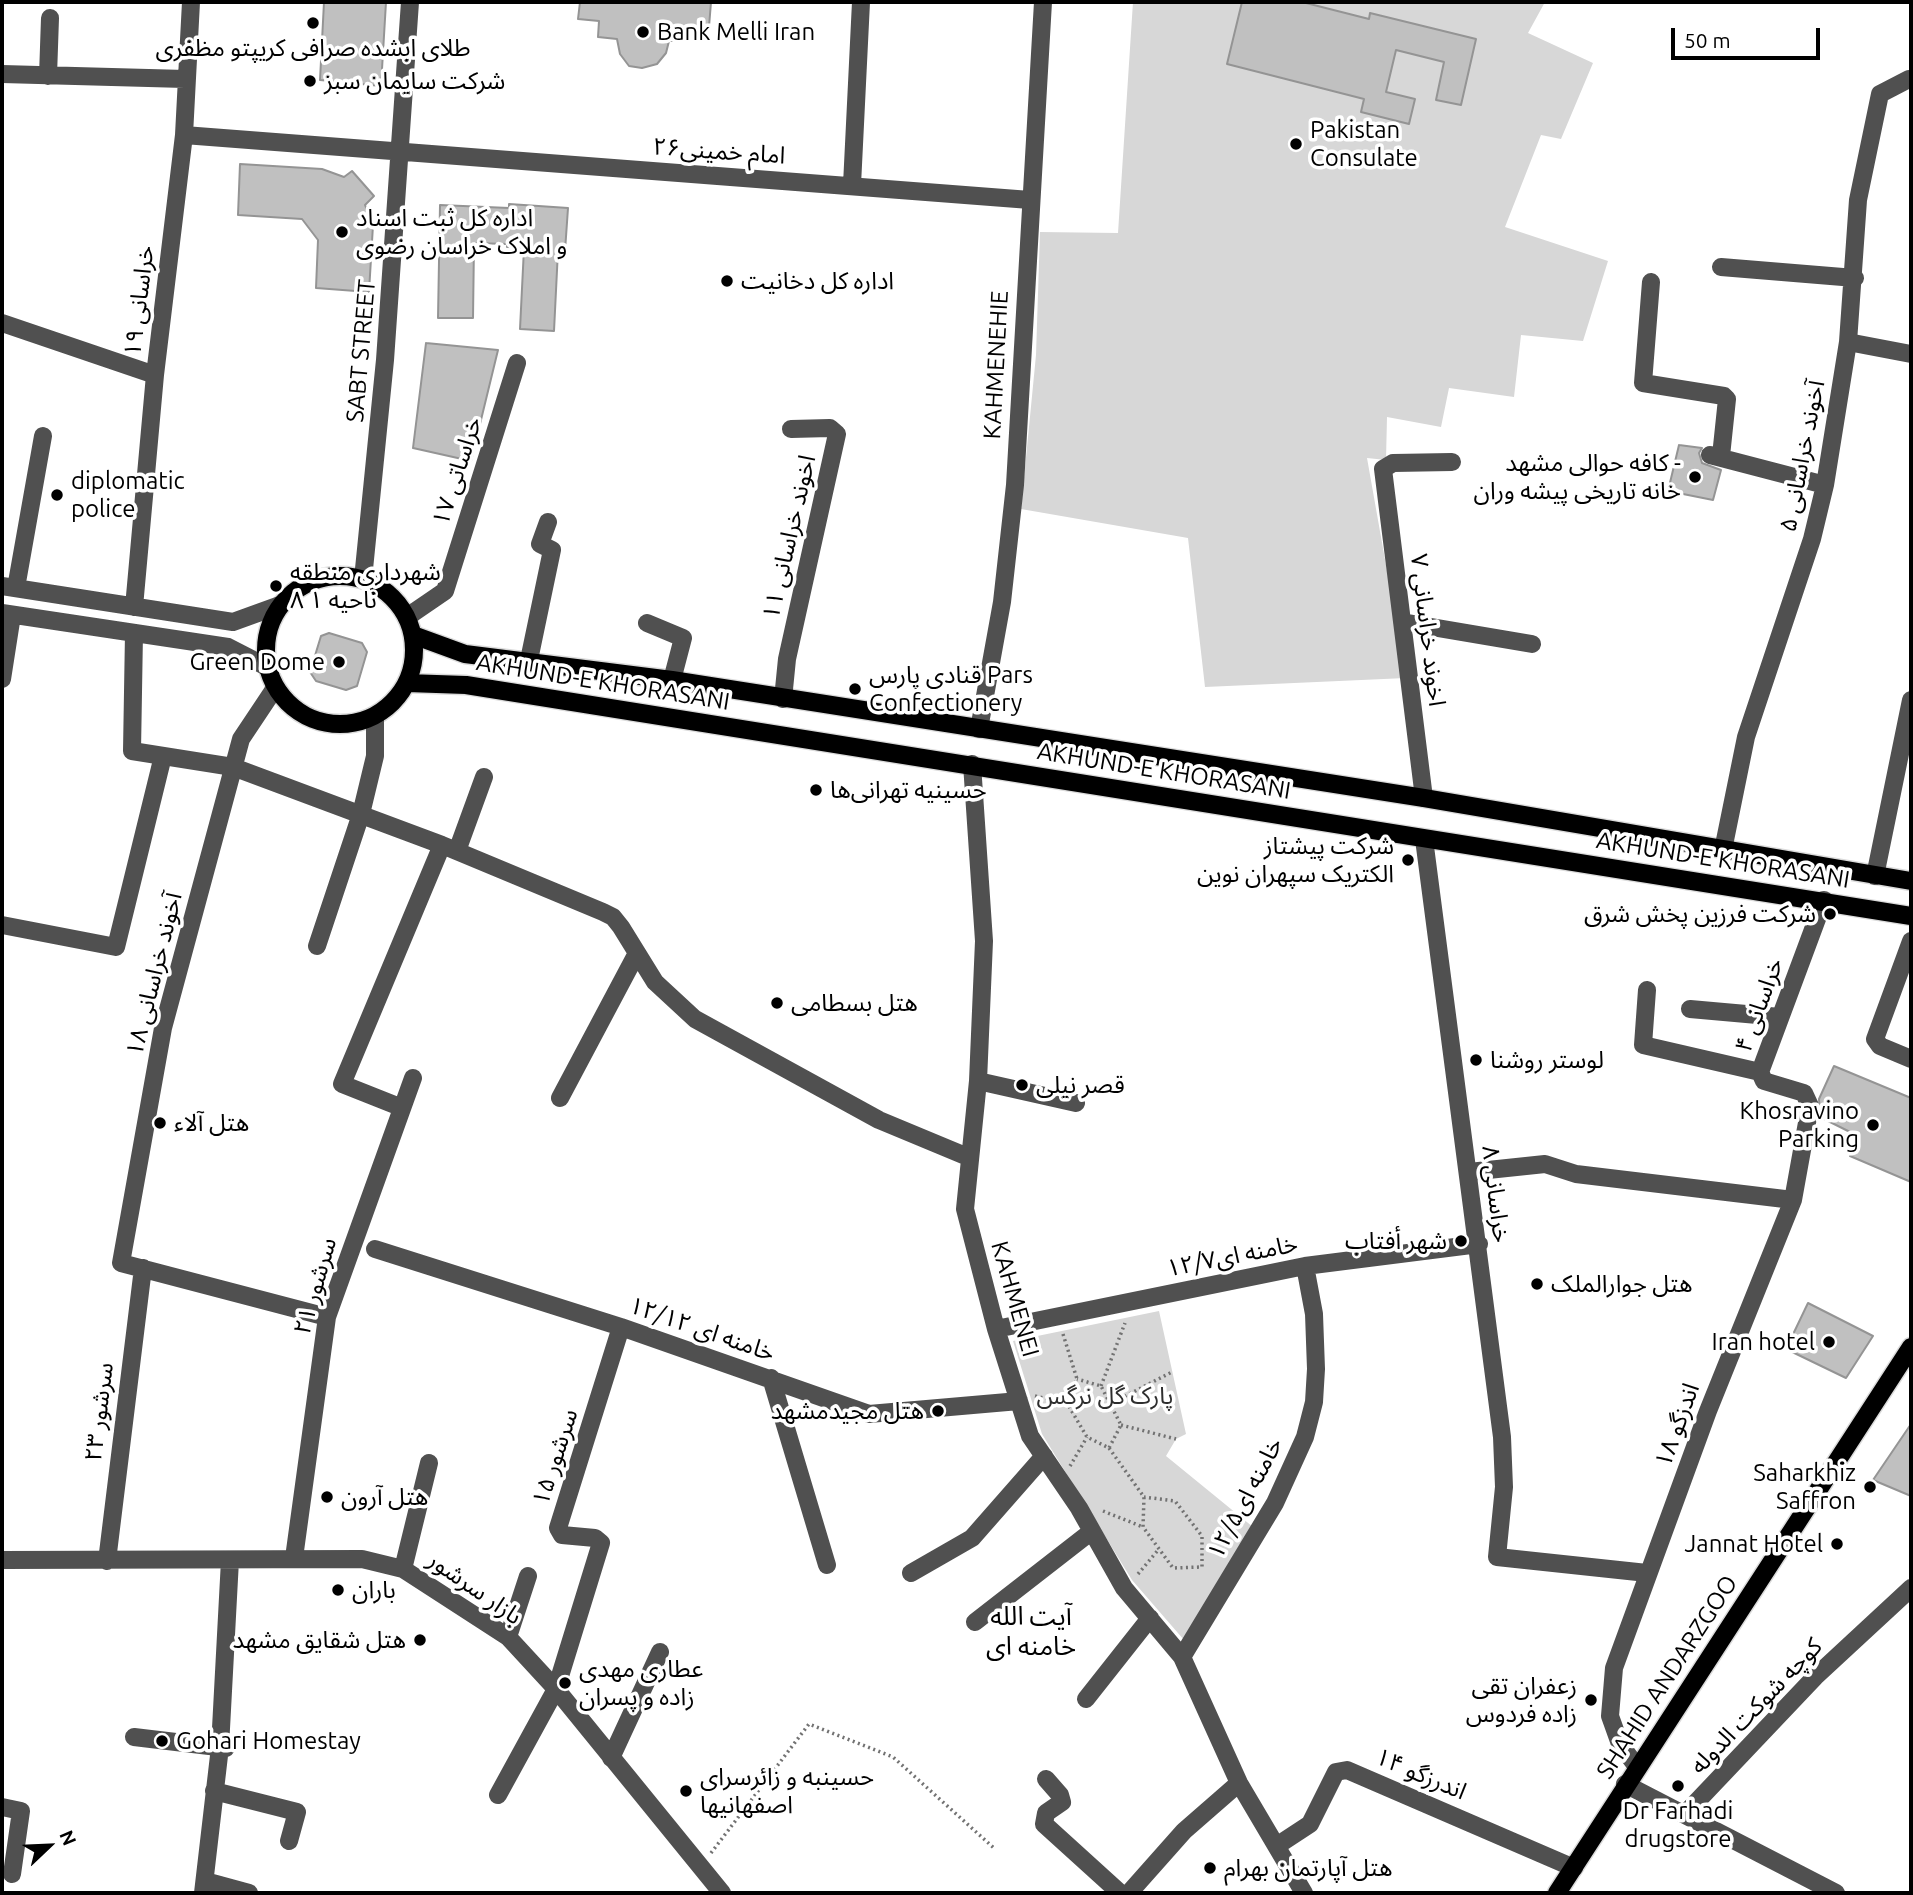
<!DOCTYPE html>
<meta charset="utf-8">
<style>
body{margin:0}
#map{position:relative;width:1913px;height:1895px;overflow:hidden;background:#fff;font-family:Ubuntu,sans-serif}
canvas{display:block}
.frame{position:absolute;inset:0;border:4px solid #000;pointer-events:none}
.north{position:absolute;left:14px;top:1811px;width:70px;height:70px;-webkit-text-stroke:5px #fff;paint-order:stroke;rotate:67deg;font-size:19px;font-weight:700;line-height:28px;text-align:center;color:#000}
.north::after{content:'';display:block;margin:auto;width:24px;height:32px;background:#000;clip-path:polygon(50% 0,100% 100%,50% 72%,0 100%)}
.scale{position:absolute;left:1671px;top:28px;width:149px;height:32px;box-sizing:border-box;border:4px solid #000;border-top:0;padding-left:9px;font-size:21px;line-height:24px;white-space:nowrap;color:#000;-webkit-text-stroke:5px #fff;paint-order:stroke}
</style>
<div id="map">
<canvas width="1913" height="1895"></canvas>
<div class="frame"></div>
<div class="north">N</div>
<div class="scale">50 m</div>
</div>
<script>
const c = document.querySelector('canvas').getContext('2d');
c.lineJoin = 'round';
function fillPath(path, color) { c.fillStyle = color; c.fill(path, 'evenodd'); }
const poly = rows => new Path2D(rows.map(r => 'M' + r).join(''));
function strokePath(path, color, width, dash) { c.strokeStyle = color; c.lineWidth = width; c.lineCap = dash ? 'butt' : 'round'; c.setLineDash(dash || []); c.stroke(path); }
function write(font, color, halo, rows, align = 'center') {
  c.font = font + ' Ubuntu,"Noto Sans Arabic",sans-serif'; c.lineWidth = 7; c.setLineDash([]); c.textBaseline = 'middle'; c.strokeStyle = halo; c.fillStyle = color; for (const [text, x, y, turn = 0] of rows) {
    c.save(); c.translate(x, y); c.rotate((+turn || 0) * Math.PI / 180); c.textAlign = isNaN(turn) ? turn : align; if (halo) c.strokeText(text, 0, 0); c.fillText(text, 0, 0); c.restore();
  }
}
fillPath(poly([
 [1133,2,1242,2,1227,64,1336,92,1355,16,1302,2,1545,2,1528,33,1593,63,1561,139,1541,135,1505,227,1608,261,1583,341,1521,335,1514,397,1449,388,1441,427,1387,417,1386,460,1367,458,1406,678,1205,687,1188,538,1021,509,1036,355,1040,232,1118,233],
 [1370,14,1434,30,1427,58,1396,50,1386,92,1415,99,1409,124,1361,112,1377,48,1362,44],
 [1451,34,1476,39,1460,105,1436,99],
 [1159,1311,1186,1434,1176,1439,1166,1456,1253,1527,1184,1640,1132,1580,1042,1434,1013,1341]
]), '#d7d7d7');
const building = poly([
 [324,2,386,2,381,86,320,80,324,2],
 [580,2,711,2,709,27,687,26,687,41,669,41,666,53,657,64,642,68,629,66,620,54,617,39,598,37,599,21,578,19,580,2],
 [1242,2,1302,2,1369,19,1370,13,1476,39,1461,105,1436,100,1444,62,1396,50,1386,92,1415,99,1409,124,1361,112,1364,99,1227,64,1242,2],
 [240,164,322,169,344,177,352,171,374,196,365,205,373,225,369,292,316,288,318,240,302,219,238,215,240,164],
 [509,204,568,208,565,251,558,250,554,331,520,329,524,248,507,247,507,244,474,243,473,318,438,318,440,205,509,208,509,204],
 [426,343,498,350,471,461,413,448,426,343],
 [1679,445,1702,448,1699,453,1702,463,1721,470,1713,500,1668,491,1679,445],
 [329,633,362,643,367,652,357,686,346,690,316,681,310,672,321,636,329,633],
 [1834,1066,1911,1098,1911,1182,1850,1156,1858,1136,1820,1117,1819,1099,1834,1066],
 [1808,1303,1873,1336,1846,1378,1786,1349,1808,1303],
 [1911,1424,1911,1496,1873,1480,1911,1424]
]);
fillPath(building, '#c0c0c0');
strokePath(building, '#949494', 2);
const major = poly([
 '266 650a74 74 0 1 1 148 0a74 74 0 1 1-148 0Z',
 [413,635,465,654,672,680,1424,798,1911,881],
 [407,683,466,685,1911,916],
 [1557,1893,1911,1347]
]);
strokePath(major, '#dbdbdb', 21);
strokePath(poly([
 [1063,1334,1077,1379,1067,1403,1087,1437,1109,1448,1121,1425,1101,1386,1077,1379],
 [1101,1386,1125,1323],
 [1035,1396,1067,1403],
 [1110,1404,1172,1372],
 [1121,1425,1176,1439],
 [1109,1448,1144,1497,1143,1527,1173,1568,1202,1567,1202,1536,1175,1501,1144,1497],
 [1070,1466,1087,1437],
 [1103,1511,1143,1527],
 [1138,1574,1159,1549],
 [711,1853,809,1724,893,1757,995,1849]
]), '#727272', 3.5, [2, 3.5]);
strokePath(poly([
 [2,74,185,79],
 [48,76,50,18],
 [184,135,1030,200],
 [852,185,861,2],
 [1721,267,1855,278],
 [1651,282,1643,383,1724,396,1727,399,1721,456],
 [2,323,155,375],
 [1848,342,1911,354],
 [1710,455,1825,485],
 [363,579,385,360,410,2],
 [2,586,233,622,280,605],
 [16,588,43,436],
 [134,607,155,375,184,135,191,2],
 [2,613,228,647,267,667],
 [407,617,445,591,517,363],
 [1402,622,1532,644],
 [647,623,683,638,672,680],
 [134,633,132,751,233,767,442,845,603,912,613,917,621,927,655,982,695,1019,879,1120,968,1157],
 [529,660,552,550,540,544,548,522],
 [2,679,12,615],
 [275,688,241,739,163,1028,121,1263,327,1317],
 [783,699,787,659,837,434,830,428,791,429],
 [979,729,1002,602,1015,485,1043,2],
 [972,764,984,941,978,1081,965,1209,996,1329,1030,1436,1079,1508,1124,1588,1182,1657,1239,1783,1304,1893],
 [1424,798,1383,469,1393,463,1452,462],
 [1424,839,1502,1437,1504,1487,1497,1557,1647,1573],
 [1723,850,1746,737,1812,539,1825,485,1848,342,1858,200,1880,94,1909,79],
 [457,851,484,777],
 [1875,876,1911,700],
 [2,925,116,947,163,756],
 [1911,941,1875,1039,1880,1046,1911,1059],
 [317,946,361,814,375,756,375,717],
 [1647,990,1643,1045,1760,1072],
 [1690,1009,1780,1017],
 [978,1081,1076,1103],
 [560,1098,637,953],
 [400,1107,342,1084,442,845],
 [1469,1172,1545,1164,1576,1174,1793,1200],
 [375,1249,621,1327,869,1414,1019,1401],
 [996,1329,1305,1266,1479,1244],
 [771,1378,827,1565],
 [294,1558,327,1317,413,1078],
 [2,1560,362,1559,403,1569,508,1637,556,1689,722,1893],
 [107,1561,143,1268],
 [403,1569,429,1463],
 [911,1573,972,1538,1044,1456],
 [975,1622,1092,1531],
 [508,1637,528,1576],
 [1182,1657,1275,1503,1305,1437,1314,1402,1316,1369,1314,1314,1305,1266],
 [1086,1699,1150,1618],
 [134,1737,226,1748],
 [611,1758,660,1652],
 [1637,1767,1620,1744,1610,1716,1614,1668,1708,1411,1793,1200,1810,1106,1804,1093,1764,1081,1760,1072,1824,900],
 [1046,1779,1060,1795,1062,1802,1046,1813,1044,1824,1120,1893],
 [1625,1784,1836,1893],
 [214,1791,297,1812,289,1841],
 [498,1795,556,1689,601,1543,595,1538,562,1535,558,1528,621,1327],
 [2,1807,21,1811,12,1874],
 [1685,1814,1815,1677,1911,1588],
 [1278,1845,1310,1824,1336,1772,1347,1770,1574,1868],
 [205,1881,249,1893],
 [203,1893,220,1747,230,1560],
 [1129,1893,1184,1831,1239,1783]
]), '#505050', 18);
strokePath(major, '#000', 18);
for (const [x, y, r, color] of [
 [313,23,7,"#000"],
 [643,32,7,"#000"],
 [310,81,7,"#000"],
 [1296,144,7,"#000"],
 [342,232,7,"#000"],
 [727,281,7,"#000"],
 [1695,477,7,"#000"],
 [57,495,7,"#000"],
 [276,586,7,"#000"],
 [339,662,7,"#000"],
 [855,689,7,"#000"],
 [816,790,7,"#000"],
 [1408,860,7,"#000"],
 [1830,914,7,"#000"],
 [777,1003,7,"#000"],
 [1476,1060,7,"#000"],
 [1022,1085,7,"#000"],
 [160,1123,7,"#000"],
 [1873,1125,7,"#000"],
 [1461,1241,7,"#000"],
 [1537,1284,7,"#000"],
 [1829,1342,7,"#000"],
 [938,1411,7,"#000"],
 [1870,1487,7,"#000"],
 [327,1497,7,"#000"],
 [1837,1544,7,"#000"],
 [338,1590,7,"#000"],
 [420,1640,7,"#000"],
 [565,1683,7,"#000"],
 [1591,1700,7,"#000"],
 [162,1741,7,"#000"],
 [1678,1786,7,"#000"],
 [686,1791,7,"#000"],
 [1210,1868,7,"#000"]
]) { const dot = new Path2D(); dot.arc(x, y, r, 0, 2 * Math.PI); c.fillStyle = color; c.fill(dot); strokePath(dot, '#fff', 2.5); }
write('24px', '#000', '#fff', [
 ["Bank Melli Iran",657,32],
 ["طلای ابشده صرافی کریپتو مظفری",313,48,"center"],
 ["شركت سايمان سبز",324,81],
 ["Pakistan",1310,130],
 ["Consulate",1310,158],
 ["اداره کل ثبت اسناد",356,218],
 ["و املاک خراسان رضوی",356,246],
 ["اداره کل دخانیت",741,281],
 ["کافه حوالی مشهد -",1681,463,"right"],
 ["خانه تاریخی پیشه وران",1681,491,"right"],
 ["diplomatic",71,481],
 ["police",71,509],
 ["شهرداری منطقه",290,572],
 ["۸ ناحیه ۱",290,600],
 ["Green Dome",325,662,"right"],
 ["قنادی پارس Pars",869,675],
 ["Confectionery",869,703],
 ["حسینیه تهرانی‌ها",830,790],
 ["شرکت پیشتاز",1394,846,"right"],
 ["الکتریک سپهران نوین",1394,874,"right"],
 ["شركت فرزين پخش شرق",1816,914,"right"],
 ["هتل بسطامی",791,1003],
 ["لوستر روشنا",1490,1060],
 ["قصر نیلی",1036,1085],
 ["Khosravino",1859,1111,"right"],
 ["Parking",1859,1139,"right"],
 ["هتل آلاء",174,1123],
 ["شهر أفتاب",1447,1241,"right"],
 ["هتل جوارالملک",1551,1284],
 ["Iran hotel",1815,1342,"right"],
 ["هتل مجيدمشهد",924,1411,"right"],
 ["Saharkhiz",1856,1473,"right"],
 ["Saffron",1856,1501,"right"],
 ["هتل آرون",341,1497],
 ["Jannat Hotel",1823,1544,"right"],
 ["باران",352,1590],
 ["هتل شقایق مشهد",406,1640,"right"],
 ["عطاری مهدی",579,1669],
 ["زاده و پسران",579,1697],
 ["زعفران تقی",1577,1686,"right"],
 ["زاده فردوس",1577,1714,"right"],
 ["Gohari Homestay",176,1741],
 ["حسینبه و زائرسرای",700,1777],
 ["اصفهانیها",700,1805],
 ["Dr Farhadi",1678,1811,"center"],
 ["drugstore",1678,1839,"center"],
 ["هتل آپارتمان بهرام",1224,1868]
], 'left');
write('24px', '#000', '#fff', [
 ["امام خمینی۲۶",719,151,4],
 ["خراسانی ۱۹",139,301,-83],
 ["SABT STREET",361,351,-85],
 ["KAHMENEHIE",996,365,-87],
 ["آخوند خراسانی ۵",1802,456,-79],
 ["خراساتی ۱۷",457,471,-72],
 ["اخوند خراسانی ۱۱",789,537,-77],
 ["اخوند خراسانی ۷",1428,630,83],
 ["AKHUND-E KHORASANI",603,682,9],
 ["AKHUND-E KHORASANI",1164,771,9],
 ["AKHUND-E KHORASANI",1723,860,9],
 ["آخوند خراسانی ۱۸",154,974,-76],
 ["خراسانی ۴",1759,1005,-70],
 ["خراسانی ۸",1496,1194,83],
 ["خامنه ای۱۲/۷",1232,1256,-11],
 ["سرشور ۲۱",315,1286,-74],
 ["KAHMENEI",1015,1299,74],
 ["خامنه ای ۱۲/۱۲",702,1329,19],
 ["سرشور ۲۳",99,1412,-83],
 ["اندزگو ۱۸",1677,1425,-70],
 ["سرشور ۱۵",555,1457,-72],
 ["خامنه ای۱۲/۵",1245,1498,-62],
 ["بازار سرشور",475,1588,35],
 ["SHAHID ANDARZGOO",1667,1677,-57],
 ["کوچه شوکت الدوله",1756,1706,-46],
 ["اندرزگو ۱۴",1421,1774,23]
]);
write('24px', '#2e2e2e', '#fff', [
 ["پارک گل نرگس",1105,1396]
]);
write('26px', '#000', '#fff', [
 ["آیت الله",1031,1616],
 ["خامنه ای",1031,1646]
]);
</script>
